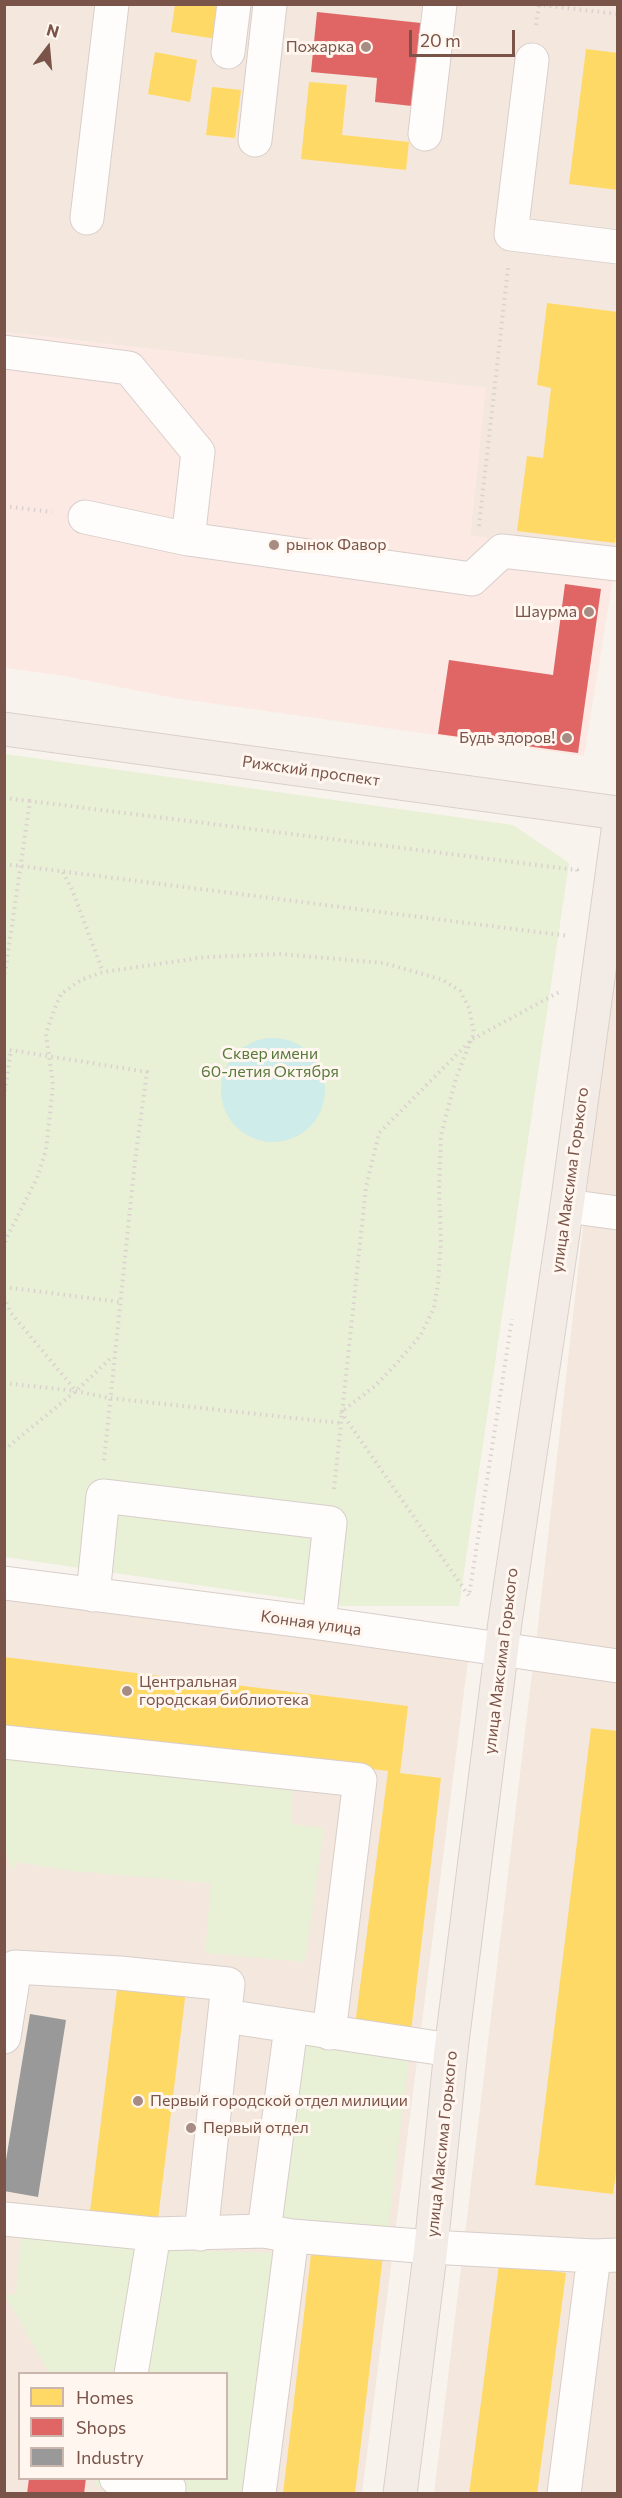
<!DOCTYPE html>
<meta charset="utf-8">
<style>
body{margin:0}
#map{position:relative;width:622px;height:2498px;overflow:hidden;background:#f9f3ed;font-family:Commissioner,sans-serif}
canvas{display:block}
.frame{position:absolute;inset:0;border:6px solid #7a5449;pointer-events:none}
.legend{position:absolute;left:18px;top:2372px;width:210px;height:108px;box-sizing:border-box;background:#fff7ef;border:2px solid #cab6ad;margin:0;padding:8px 10px;list-style:none;font-size:18px;color:#7a5449}
.legend li{display:flex;align-items:center;gap:12px;height:30px}
.legend b{width:30px;border:2px solid #cab6ad}
.north{position:absolute;left:18px;top:18px;width:60px;height:60px;-webkit-text-stroke:4px #fff7ef;paint-order:stroke;rotate:16deg;font-size:16px;font-weight:700;line-height:24px;text-align:center;color:#7a5449}
.north::after{content:'';display:block;margin:auto;width:21px;height:27px;background:#7a5449;clip-path:polygon(50% 0,100% 100%,50% 72%,0 100%)}
.scale{position:absolute;left:409px;top:30px;width:106px;height:27px;box-sizing:border-box;border:3px solid #7a5449;border-top:0;padding-left:8px;font-size:18px;line-height:21px;white-space:nowrap;color:#7a5449;-webkit-text-stroke:4px #fff7ef;paint-order:stroke}
</style>
<div id="map">
<canvas width="622" height="2498"></canvas>
<div class="frame"></div>
<ul class="legend">
<li><b style="height:16px;background:#ffd966"></b>Homes</li>
<li><b style="height:16px;background:#e06666"></b>Shops</li>
<li><b style="height:16px;background:#999"></b>Industry</li>
</ul>
<div class="north">N</div>
<div class="scale">20 m</div>
</div>
<script>
const c = document.querySelector('canvas').getContext('2d');
c.lineJoin = 'round';
function fillPath(path, color) { c.fillStyle = color; c.fill(path, 'evenodd'); }
const poly = rows => new Path2D(rows.map(r => 'M' + r).join(''));
function strokePath(path, color, width, dash) { c.strokeStyle = color; c.lineWidth = width; c.lineCap = dash ? 'butt' : 'round'; c.setLineDash(dash || []); c.stroke(path); }
function write(font, color, halo, rows, align = 'center') {
  c.font = font + ' Commissioner,sans-serif'; c.lineWidth = 6; c.setLineDash([]); c.textBaseline = 'middle'; c.strokeStyle = halo; c.fillStyle = color; for (const [text, x, y, turn = 0] of rows) {
    c.save(); c.translate(x, y); c.rotate((+turn || 0) * Math.PI / 180); c.textAlign = isNaN(turn) ? turn : align; if (halo) c.strokeText(text, 0, 0); c.fillText(text, 0, 0); c.restore();
  }
}
fillPath(poly([
 [5,5,617,5,617,554,470,536,485,388,5,332],
 [614,952,618,952,617,1656,536,1643],
 [5,1597,468,1660,362,2493,5,2494],
 [20,2374,226,2374,226,2478,20,2478],
 [533,1665,617,1678,617,2493,434,2494]
]), '#f4e7dd');
fillPath(poly([
 [5,332,486,388,470,536,617,554,584,756,174,698,65,676,5,668]
]), '#fce9e3');
fillPath(poly([
 [5,754,513,825,569,863,459,1606,342,1606,5,1557],
 [5,1752,293,1782,291,1824,324,1828,305,1962,205,1953,211,1883,73,1871,17,1862,13,1871,5,1849],
 [298,2034,410,2049,388,2230,277,2219],
 [21,2235,212,2251,276,2253,246,2493,145,2493,95,2486,96,2479,226,2478,226,2374,49,2373,6,2296,16,2293]
]), '#e8f0d6');
fillPath(poly([
 '221 1090a52 52 0 1 1 104 0a52 52 0 1 1-104 0Z'
]), '#cdecea');
fillPath(poly([
 [175,4,222,4,217,39,171,32],
 [586,49,618,53,618,190,569,184],
 [155,52,197,60,190,102,148,94],
 [309,82,347,85,342,135,409,142,406,170,301,159],
 [212,87,241,90,235,138,206,135],
 [547,303,618,312,618,523,615,543,517,531,527,456,543,458,551,388,537,385],
 [4,1657,408,1706,400,1773,441,1778,410,2040,354,2033,388,1771,4,1725],
 [591,1728,618,1731,618,2159,613,2194,535,2185],
 [118,1982,186,1990,158,2219,90,2211],
 [312,2246,383,2255,355,2494,283,2494],
 [499,2264,566,2273,537,2494,469,2494]
]), '#ffd966');
fillPath(poly([
 [317,12,421,23,412,106,375,102,377,78,311,72],
 [565,584,601,589,578,753,438,734,449,660,553,675],
 [29,2478,86,2478,84,2494,27,2494]
]), '#e06666');
fillPath(poly([
 [30,2014,66,2020,38,2197,4,2191,4,2172]
]), '#999');
const minor = poly([
 [228,52,234,4],
 [532,60,511,234,618,247],
 [425,134,440,4],
 [255,140,270,4],
 [87,218,112,4],
 [4,352,129,368,198,452,188,539],
 [85,517,188,539,472,579,502,551,618,564],
 [567,1206,618,1213],
 [4,1583,319,1623,618,1666],
 [93,1595,103,1496,330,1523,319,1623],
 [4,1742,360,1780,329,2033],
 [225,2016,451,2050],
 [4,2037,15,1967,120,1973,228,1984,201,2234],
 [4,2219,154,2234,264,2231,292,2236,431,2247,594,2256,618,2255],
 [264,2231,291,2027],
 [131,2374,154,2234],
 [116,2478,169,2488],
 [259,2494,292,2236],
 [564,2494,594,2256]
]);
const major = poly([
 [4,729,618,813],
 [400,2494,431,2247,451,2050,505,1622,567,1206,618,831]
]);
strokePath(minor, '#d8ceca', 35);
strokePath(major, '#dacfca', 35);
strokePath(poly([
 [532,4,618,14],
 [536,25,539,5],
 [4,506,52,512],
 [479,526,508,268],
 [4,798,30,801],
 [4,864,569,936],
 [63,872,73,892,103,972],
 [4,980,30,801,577,870,577,872],
 [4,1049,147,1072,135,1161,104,1461],
 [4,1097,11,1050],
 [4,1248,6,1239,37,1178,46,1150,53,1085,46,1034,53,1013,61,994,81,980,103,972,206,957,280,954,384,963,443,980,460,991,469,1008,474,1033,456,1078,441,1135,439,1188,441,1239,438,1283,434,1308,420,1336,396,1364,375,1386,341,1412],
 [4,1287,120,1302],
 [4,1297,11,1313,76,1391],
 [4,1383,76,1391,109,1398,340,1423],
 [341,1412,469,1596,512,1319],
 [4,1450,76,1391,113,1356],
 [334,1489,366,1187,379,1133,471,1040,561,991]
]), '#dbd1ce', 4, [1.5, 4.5]);
strokePath(minor, '#fefdfc', 33);
strokePath(major, '#f3ece6', 33);
for (const [x, y, r, color] of [
 [366,47,6,"#a68c82"],
 [274,545,6,"#a68c82"],
 [589,612,6,"#a68c82"],
 [567,738,6,"#a68c82"],
 [127,1691,6,"#a68c82"],
 [138,2101,6,"#a68c82"],
 [191,2128,6,"#a68c82"]
]) { const dot = new Path2D(); dot.arc(x, y, r, 0, 2 * Math.PI); c.fillStyle = color; c.fill(dot); strokePath(dot, '#fff7ef', 2); }
write('16px', '#7a5449', '#fff7ef', [
 ["Пожарка",354,47,"right"],
 ["рынок Фавор",286,545],
 ["Шаурма",577,612,"right"],
 ["Будь здоров!",555,738,"right"],
 ["Центральная",139,1682],
 ["городская библиотека",139,1700],
 ["Первый городской отдел милиции",150,2101],
 ["Первый отдел",203,2128]
], 'left');
write('16px', '#7a5449', '#fff7ef', [
 ["Рижский проспект",311,771,8],
 ["улица Максима Горького",570,1180,-82],
 ["Конная улица",311,1623,8],
 ["улица Максима Горького",501,1661,-83],
 ["улица Максима Горького",442,2144,-84]
]);
write('16px', '#587a3d', '#fff7ef', [
 ["Сквер имени",270,1054],
 ["60-летия Октября",270,1072]
]);
</script>
